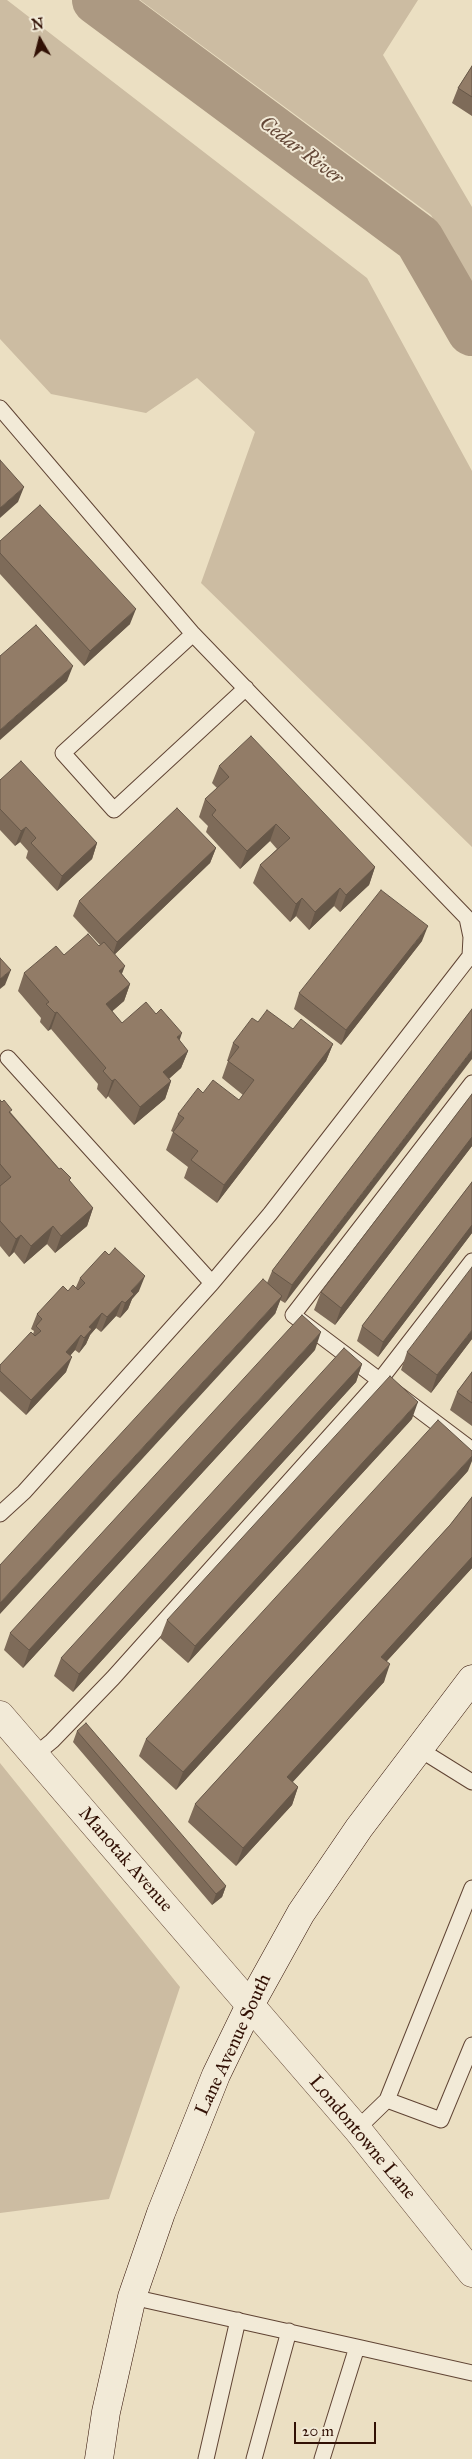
<!DOCTYPE html>
<style>
body{margin:0}
#map{position:relative;width:472px;height:2459px;overflow:hidden;background:#ebdfc2;font-family:"IM FELL Great Primer",serif}
canvas{display:block}
.north{position:absolute;left:15px;top:15px;width:50px;height:50px;-webkit-text-stroke:4px #f2ead7;paint-order:stroke;rotate:352deg;font-size:14px;font-weight:700;line-height:20px;text-align:center;color:#321105}
.north::after{content:'';display:block;margin:auto;width:18px;height:22px;background:#321105;clip-path:polygon(50% 0,100% 100%,50% 72%,0 100%)}
.scale{position:absolute;left:294px;top:2422px;width:82px;height:22px;box-sizing:border-box;border:2px solid #321105;border-top:0;padding-left:6px;font-size:15px;line-height:18px;white-space:nowrap;color:#321105;-webkit-text-stroke:4px #f2ead7;paint-order:stroke}
</style>
<div id="map">
<canvas width="472" height="2459"></canvas>
<div class="north">N</div>
<div class="scale">20 m</div>
</div>
<script>
const c = document.querySelector('canvas').getContext('2d');
c.lineJoin = 'round';
function fillPath(path, color) { c.fillStyle = color; c.fill(path, 'evenodd'); }
const poly = rows => new Path2D(rows.map(r => 'M' + r).join(''));
function strokePath(path, color, width, dash) { c.strokeStyle = color; c.lineWidth = width; c.lineCap = dash ? 'butt' : 'round'; c.setLineDash(dash || []); c.stroke(path); }
function write(font, color, halo, rows, align = 'center') {
  c.font = font + ' "IM FELL Great Primer",serif'; c.lineWidth = 4; c.setLineDash([]); c.textBaseline = 'middle'; c.strokeStyle = halo; c.fillStyle = color; for (const [text, x, y, turn = 0] of rows) {
    c.save(); c.translate(x, y); c.rotate((+turn || 0) * Math.PI / 180); c.textAlign = isNaN(turn) ? turn : align; if (halo) c.strokeText(text, 0, 0); c.fillText(text, 0, 0); c.restore();
  }
}
fillPath(poly([
 [0,0,7,0,367,278,472,471,472,847,201,583,255,432,197,378,146,413,51,394,0,339],
 [140,0,418,0,383,55,472,207,472,291,431,215],
 [0,1763,180,1987,109,2199,0,2213]
]), '#ccbca2');
strokePath(poly([
 [97,0,419,239,472,331]
]), '#ac9982', 50);
const service = poly([
 [0,408,193,634,467,918,471,937,470,956,270,1214,212,1283,24,1492,0,1514],
 [193,634,63,753,114,810,246,688],
 [8,1058,212,1283],
 [472,1083,293,1315,472,1450],
 [419,1749,472,1782],
 [35,1755,52,1741,113,1678,380,1380,472,1261],
 [387,2100,441,2120,472,2045],
 [357,2129,387,2100,472,1888],
 [132,2297,357,2347,322,2459],
 [357,2347,472,2373],
 [206,2459,238,2320],
 [254,2459,289,2331]
]);
const minor = poly([
 [0,1715,357,2129,472,2273]
]);
const secondary = poly([
 [99,2459,106,2412,132,2297,161,2213,216,2075,250,2005,301,1913,359,1828,472,1679]
]);
strokePath(service, '#604434', 17);
strokePath(minor, '#604434', 29);
strokePath(secondary, '#321105', 29);
strokePath(service, '#f2ead7', 15);
strokePath(minor, '#f2ead7', 28);
strokePath(secondary, '#f2ead7', 28);
fillPath(poly([
 [472,66,472,116,452,103,458,88],
 [0,541,130,624,84,666,0,574],
 [219,766,375,867,369,885,340,912,334,906,309,930,296,916,290,922,253,883,260,865,277,849,270,841,240,869,206,832,208,826,199,817,205,799,217,788,212,783],
 [0,780,97,843,92,859,57,891,26,858,28,851,20,842,15,846,0,830],
 [216,848,210,863,115,954,122,974,130,984,124,1001,112,1011,122,1023,179,1041,188,1051,181,1068,169,1079,171,1081,165,1099,134,1125,108,1096,106,1099,97,1089,98,1084,51,1029,48,1031,40,1022,41,1018,18,991,24,973,64,955,99,946,100,945,73,916,79,901],
 [422,941,341,1045,294,1009,299,993],
 [472,1009,285,1303,280,1300,275,1314,267,1283,272,1271],
 [258,1022,293,1029,333,1044,326,1061,217,1203,184,1178,188,1167,166,1150,173,1132,171,1131,178,1114,239,1100,243,1095,222,1078,228,1061,227,1061,233,1043],
 [472,1094,472,1146,335,1325,314,1310,321,1292],
 [0,1100,93,1208,87,1226,55,1253,47,1244,24,1264,14,1252,9,1257,0,1246],
 [472,1182,472,1233,378,1357,357,1341,362,1326],
 [80,1278,139,1291,132,1299,128,1309,120,1318,116,1316,101,1332,96,1328,90,1335,86,1344,79,1353,75,1350,70,1356,66,1372,26,1415,0,1391,0,1365,33,1334,34,1331,31,1329,37,1314,68,1291,76,1287],
 [472,1339,431,1393,401,1370,407,1352],
 [315,1350,23,1668,4,1650,10,1633],
 [362,1364,356,1382,73,1692,54,1676,61,1658],
 [472,1372,472,1426,450,1410,457,1392],
 [412,1419,188,1663,160,1638,167,1620],
 [468,1471,176,1790,139,1756,146,1739],
 [472,1497,472,1568,387,1661,384,1682,292,1782,298,1787,292,1805,236,1866,188,1822,195,1804,450,1525],
 [77,1731,226,1886,222,1897,212,1905,73,1742]
]), '#7e6b59');
fillPath(poly([
 [24,487,18,502,0,518,0,508],
 [136,609,130,624,84,666,90,651],
 [73,666,67,681,0,740,0,730],
 [276,824,270,841,240,869,247,851],
 [26,827,20,842,15,846,21,831],
 [97,843,92,859,57,891,62,876],
 [216,848,210,863,112,957,117,942],
 [375,867,369,885,340,912,346,895],
 [340,888,334,906,309,930,315,912],
 [302,898,296,916,290,922,296,904],
 [428,926,422,941,341,1045,346,1030],
 [125,966,118,984,119,971],
 [11,970,5,985,0,989,0,979],
 [130,984,124,1001,100,1022,106,1004],
 [57,1012,51,1029,48,1031,55,1013],
 [182,1033,176,1051,177,1037],
 [333,1044,326,1061,217,1203,224,1185],
 [472,1050,472,1059,285,1303,292,1285],
 [188,1051,181,1068,157,1089,163,1072],
 [115,1079,108,1096,106,1099,112,1081],
 [171,1081,165,1099,134,1125,140,1107],
 [472,1137,472,1146,335,1325,341,1308],
 [93,1208,87,1226,55,1253,61,1236],
 [472,1225,472,1233,378,1357,383,1342],
 [53,1226,47,1244,24,1264,31,1246],
 [21,1235,14,1252,9,1257,16,1239],
 [145,1276,139,1291,132,1299,128,1309,120,1318,125,1303,131,1291],
 [282,1296,275,1314,0,1614,0,1603],
 [122,1301,116,1316,101,1332,107,1317],
 [102,1313,96,1328,90,1335,86,1344,79,1353,89,1327],
 [472,1330,472,1339,431,1393,437,1375],
 [321,1332,315,1350,23,1668,29,1650],
 [81,1335,75,1350,60,1367,66,1352],
 [72,1357,66,1372,26,1415,31,1400],
 [362,1364,356,1382,73,1692,79,1674],
 [418,1402,412,1419,188,1663,195,1646],
 [472,1456,472,1461,468,1471,176,1790,183,1772],
 [472,1557,472,1568,375,1674,381,1657],
 [390,1664,384,1682,281,1795,287,1777],
 [298,1787,292,1805,236,1866,243,1848],
 [226,1886,222,1897,212,1905,216,1894]
]), '#665748');
const building = poly([
 [472,66,472,97,458,88,472,66],
 [0,460,24,487,0,508,0,460],
 [40,505,136,609,90,651,0,553,0,541,40,505],
 [36,625,73,666,0,730,0,656,36,625],
 [251,736,375,867,346,895,340,888,315,912,302,898,296,904,260,865,290,838,276,824,247,851,212,815,216,810,205,799,229,777,219,766,251,736],
 [21,761,97,843,62,876,31,843,36,838,26,827,21,831,0,809,0,780,21,761],
 [177,808,216,848,117,942,79,901,177,808],
 [381,890,428,926,346,1030,299,993,381,890],
 [88,934,99,946,104,942,125,966,119,971,130,984,106,1004,122,1023,146,1002,156,1014,161,1009,182,1033,177,1037,188,1051,163,1072,171,1081,140,1107,115,1079,112,1081,103,1071,106,1068,57,1012,55,1013,46,1004,49,1002,24,973,56,946,64,955,88,934],
 [0,958,11,970,0,979,0,958],
 [472,1009,472,1050,292,1285,272,1271,472,1009],
 [267,1010,293,1029,301,1019,333,1044,224,1185,191,1160,198,1151,173,1132,184,1118,178,1114,198,1088,203,1093,213,1080,239,1100,254,1080,228,1061,239,1047,233,1043,252,1018,258,1022,267,1010],
 [472,1094,472,1137,341,1308,321,1292,472,1094],
 [0,1100,2,1102,4,1100,12,1110,9,1112,59,1169,61,1168,71,1178,69,1180,93,1208,61,1236,53,1226,31,1246,21,1235,16,1239,0,1221,0,1186,11,1177,0,1164,0,1100],
 [472,1182,472,1225,383,1342,362,1326,472,1182],
 [115,1248,145,1276,131,1291,134,1294,125,1303,122,1301,107,1317,102,1313,89,1327,92,1329,84,1338,81,1335,66,1352,72,1357,31,1400,0,1371,0,1365,31,1332,35,1336,41,1331,36,1326,42,1319,37,1314,63,1286,68,1291,73,1285,78,1290,85,1283,80,1278,105,1251,109,1255,115,1248],
 [472,1267,472,1330,437,1375,407,1352,472,1267],
 [263,1279,282,1296,0,1603,0,1565,263,1279],
 [302,1315,321,1332,29,1650,10,1633,302,1315],
 [344,1348,362,1364,79,1674,61,1658,344,1348],
 [472,1372,472,1403,457,1392,472,1372],
 [390,1376,418,1402,195,1646,167,1620,390,1376],
 [438,1420,472,1451,472,1456,183,1772,146,1739,438,1420],
 [472,1497,472,1557,381,1657,390,1664,287,1777,298,1787,243,1848,195,1804,450,1525,472,1497],
 [86,1723,226,1886,216,1894,77,1731,86,1723]
]);
fillPath(building, '#927c67');
strokePath(building, '#665748', 1);
write('19px', '#321105', '#f2ead7', [
 ["Manotak Avenue",125,1860,49],
 ["Lane Avenue South",234,2045,-65],
 ["Londontowne Lane",362,2138,50]
]);
write('italic 20px', '#634737', '#f2ead7', [
 ["Cedar River",301,151,37]
]);
</script>
